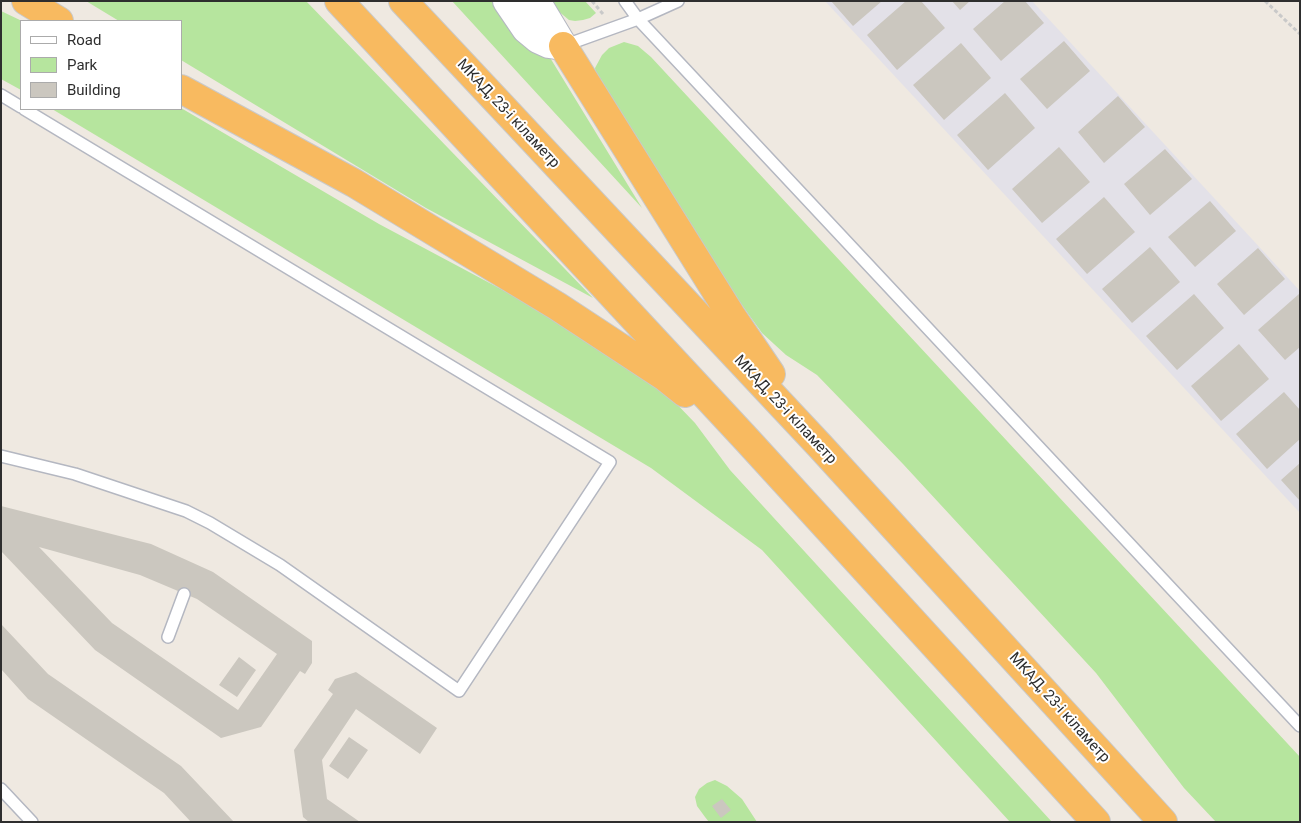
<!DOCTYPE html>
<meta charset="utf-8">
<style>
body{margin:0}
#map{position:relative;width:1301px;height:823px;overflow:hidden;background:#efe9e1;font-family:Roboto,sans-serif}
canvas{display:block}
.frame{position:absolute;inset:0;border:2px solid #2e2e2e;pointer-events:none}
.legend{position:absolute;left:20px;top:20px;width:162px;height:90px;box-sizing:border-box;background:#fff;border:1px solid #ababab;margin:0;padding:6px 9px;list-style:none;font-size:15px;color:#2e2e2e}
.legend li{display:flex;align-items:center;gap:10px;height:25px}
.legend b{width:25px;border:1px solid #ababab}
</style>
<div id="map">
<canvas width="1301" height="823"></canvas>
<div class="frame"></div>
<ul class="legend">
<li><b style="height:6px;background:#fff"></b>Road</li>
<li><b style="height:14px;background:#b6e59e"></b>Park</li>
<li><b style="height:14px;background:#cbc7bf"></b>Building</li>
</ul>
</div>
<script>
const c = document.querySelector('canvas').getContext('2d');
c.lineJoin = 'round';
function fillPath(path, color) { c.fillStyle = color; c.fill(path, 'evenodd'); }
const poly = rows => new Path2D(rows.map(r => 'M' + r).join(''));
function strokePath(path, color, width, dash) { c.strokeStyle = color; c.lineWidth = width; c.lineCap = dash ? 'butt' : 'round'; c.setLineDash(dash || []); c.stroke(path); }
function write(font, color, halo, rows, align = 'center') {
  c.font = font + ' Roboto,sans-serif'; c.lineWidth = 4; c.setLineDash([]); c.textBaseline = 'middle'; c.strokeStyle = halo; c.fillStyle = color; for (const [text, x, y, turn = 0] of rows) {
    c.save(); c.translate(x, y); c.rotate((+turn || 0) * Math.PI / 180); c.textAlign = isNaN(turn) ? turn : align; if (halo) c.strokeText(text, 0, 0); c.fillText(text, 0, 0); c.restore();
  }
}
fillPath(poly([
 [825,1,1032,1,1300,291,1300,513]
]), '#e3e1e8');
fillPath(poly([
 [86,1,306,1,593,298,426,208,181,60,181,21,119,21],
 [452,1,498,1,549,56,642,208],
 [552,1,585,1,596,13,590,18,583,20,575,21,569,20,557,10],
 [1,11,22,21,21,90,1,79],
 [624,42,638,46,651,57,1300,757,1300,822,1216,822,1184,788,1096,673,903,464,817,375,786,355,762,333,729,287,596,75,595,68,602,55,609,48],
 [181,108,379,224,559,320,668,395,695,423,730,470,1052,822,1010,822,762,550,651,468,52,109,181,109],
 [715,780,727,786,742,799,757,822,709,822,705,817,697,806,695,797,699,789,707,783]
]), '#b6e59e');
fillPath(poly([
 [831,1,882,1,853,26],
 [906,1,921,1,945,28,897,70,867,35],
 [952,1,970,1,960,10],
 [1005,1,1025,1,1044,23,1001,61,973,29],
 [1064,41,1090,71,1047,109,1020,79],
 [961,43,991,78,944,120,913,85],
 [1005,93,1035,128,988,170,957,135],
 [1118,96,1145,127,1104,163,1078,132],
 [1059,147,1090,182,1042,223,1012,189],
 [1165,149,1192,179,1150,215,1124,184],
 [1104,197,1135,232,1087,274,1056,239],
 [1210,201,1236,231,1195,267,1168,237],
 [1150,247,1180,282,1132,323,1102,289],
 [1258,248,1285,279,1244,315,1217,284],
 [1194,294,1224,328,1177,370,1146,336],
 [1299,294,1300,295,1300,347,1285,360,1258,330],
 [1239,344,1269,379,1221,421,1191,386],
 [1284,392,1300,410,1300,439,1267,469,1236,434],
 [1300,463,1300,501,1281,480],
 [1,506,151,544,213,572,312,641,312,663,305,674,300,671,261,727,221,738,95,650,1,551],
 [39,547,140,575,197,599,277,654,238,710,112,623],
 [1,624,48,674,181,766,234,822,191,822,164,793,28,699,1,669],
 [239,657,256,670,237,697,219,685],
 [356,672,437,728,420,754,356,709,322,760,327,799,360,822,309,822,303,817,294,750,333,694,328,690,335,679],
 [349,737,368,750,348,779,329,766],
 [722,799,731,810,721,818,712,806]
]), '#cbc7bf');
const service = poly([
 [678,1,638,19,1300,726],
 [563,46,638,19,625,1],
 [1,95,21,107],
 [1,456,75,474,186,511,210,523,280,565,459,691,610,462,24,109],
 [168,637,184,594],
 [1,789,32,822]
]);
const secondary = poly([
 [507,1,526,29,538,39,549,44,563,46],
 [536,1,563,46]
]);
const trunk = poly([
 [26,1,59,21],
 [339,1,748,441,1096,822],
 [403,1,820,446,1163,822],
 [563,46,731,315,771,374],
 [181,89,354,183,557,306,665,377,685,393]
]);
strokePath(service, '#b4b7c1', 14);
strokePath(secondary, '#b4b7c1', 30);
strokePath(trunk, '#c9c9c9', 30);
strokePath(poly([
 [592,1,603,14],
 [1265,1,1300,34]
]), '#c9c9c9', 3, [4, 2.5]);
strokePath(service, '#fff', 11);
strokePath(secondary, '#fff', 28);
strokePath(trunk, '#f8ba60', 28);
write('15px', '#2e2e2e', '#fff', [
 ["МКАД, 23-і кіламетр",508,114,47],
 ["МКАД, 23-і кіламетр",785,410,47],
 ["МКАД, 23-і кіламетр",1059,708,48]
]);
</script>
